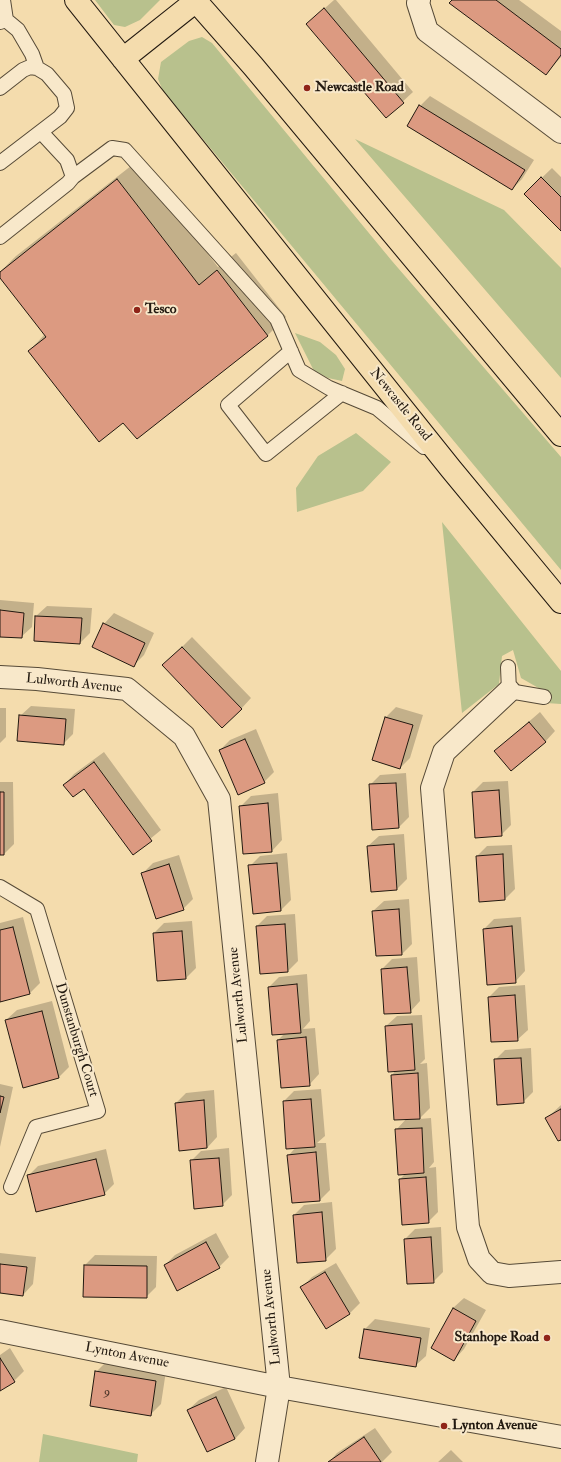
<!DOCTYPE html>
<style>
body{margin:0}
canvas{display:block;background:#f4dcad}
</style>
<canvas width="561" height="1462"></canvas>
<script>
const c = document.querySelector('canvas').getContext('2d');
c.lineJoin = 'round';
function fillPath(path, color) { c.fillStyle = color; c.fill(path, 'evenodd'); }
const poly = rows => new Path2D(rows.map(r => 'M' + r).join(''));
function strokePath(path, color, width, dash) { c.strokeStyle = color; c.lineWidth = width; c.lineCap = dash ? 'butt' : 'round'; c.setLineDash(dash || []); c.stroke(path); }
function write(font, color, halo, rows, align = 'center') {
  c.font = font + ' "IM FELL Double Pica",serif'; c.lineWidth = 4; c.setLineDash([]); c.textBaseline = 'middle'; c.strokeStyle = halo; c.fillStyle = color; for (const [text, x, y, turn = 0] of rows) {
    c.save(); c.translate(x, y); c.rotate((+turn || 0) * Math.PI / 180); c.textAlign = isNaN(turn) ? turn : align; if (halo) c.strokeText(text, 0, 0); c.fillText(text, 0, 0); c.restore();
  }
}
fillPath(poly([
 [95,0,160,0,140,20,125,27,114,25],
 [202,37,212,43,392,261,561,457,561,570,163,91,158,79,161,62,189,41],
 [355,139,504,210,561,268,561,378],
 [295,333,320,342,336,355,345,369,342,381,328,378,314,371],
 [356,433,391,462,363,491,297,512,296,488,318,456],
 [442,522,561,671,561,704,546,703,549,694,521,678,513,650,502,656,499,684,462,713],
 [43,1434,138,1454,137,1462,39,1462]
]), '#b8c18d');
fillPath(poly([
 [334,0,336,0,413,92,386,117,307,24],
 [453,0,519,0,561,31,561,57,546,74],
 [430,96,534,160,522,179,512,189,420,106],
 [136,162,218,267,236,253,286,317,268,335,137,438,123,421,29,351,45,334,0,277,0,272,16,256],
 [552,168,561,177,561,230,525,194],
 [0,600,34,603,32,627,21,637,0,635],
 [47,606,92,608,90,633,80,643,35,641,36,616],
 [114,613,154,633,144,655,134,665,104,624],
 [192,637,251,698,241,709,164,665],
 [31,706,75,709,73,734,63,744,20,716],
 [396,707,423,715,410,758,400,768,373,760,386,717],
 [0,708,6,708,6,737,0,743],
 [540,712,555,731,545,742,495,751],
 [256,729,274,772,264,782,220,750,230,740],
 [104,752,161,830,133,853,84,787,64,785,74,774],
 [406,773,409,817,398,828,370,785,380,775],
 [508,781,511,825,501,835,473,792,483,782],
 [0,782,13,782,14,844,4,854,0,854],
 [278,793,282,840,272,851,244,853,241,806,251,796],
 [404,834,407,879,397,889,368,846,379,836],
 [512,845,515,889,505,899,480,901,477,856,487,846],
 [287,853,291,900,281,910,250,866,260,856],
 [179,855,193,899,183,909,143,873,153,863],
 [409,899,412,944,402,954,373,911,384,901],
 [295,914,298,961,288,971,261,973,257,926,267,916],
 [23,917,40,983,30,993,0,1001,0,923],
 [521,917,525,971,515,982,484,929,494,919],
 [192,921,196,968,186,978,154,933,164,923],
 [417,957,420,1001,410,1012,382,969,392,959],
 [307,974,310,1021,303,1029,315,1028,319,1074,309,1085,278,1040,285,1033,269,987,279,977],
 [525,985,528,1030,517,1040,489,997,499,987],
 [52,1001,69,1067,59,1077,6,1020,17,1010],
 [422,1015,425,1059,420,1064,427,1063,430,1108,419,1119,431,1118,434,1162,429,1168,436,1167,438,1212,428,1222,400,1179,406,1173,396,1130,407,1118,392,1075,396,1070,386,1026,397,1016],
 [531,1048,533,1092,523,1102,495,1060,505,1050],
 [0,1084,13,1087,0,1147],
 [321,1089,325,1136,317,1143,326,1143,330,1190,320,1200,292,1202,289,1155,296,1147,284,1101,294,1091],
 [214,1090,217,1137,207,1148,180,1150,176,1103,186,1093],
 [561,1105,561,1139,547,1118],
 [229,1148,232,1195,222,1205,191,1161,201,1151],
 [106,1149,114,1184,104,1194,28,1176,38,1166],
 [332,1202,336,1249,325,1260,294,1215,304,1205],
 [441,1227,443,1272,433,1282,405,1239,415,1229],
 [216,1233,229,1257,219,1267,165,1265,175,1255],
 [0,1253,36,1257,33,1284,23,1295,0,1292],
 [95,1255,157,1256,156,1287,146,1297,85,1265],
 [336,1263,360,1303,350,1313,326,1327,302,1287,312,1277],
 [464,1298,486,1310,464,1349,454,1360,453,1308],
 [375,1319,430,1328,426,1356,415,1366,365,1329],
 [10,1348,24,1371,14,1381,0,1390,0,1355],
 [106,1362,166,1371,161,1404,151,1414,96,1372],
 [226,1387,245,1428,235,1439,188,1410,199,1400],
 [375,1428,392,1452,382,1462,329,1462,337,1453],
 [451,1450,463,1462,438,1462]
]), '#0003');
const building = poly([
 [452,0,496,0,561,49,561,55,546,75,449,3,452,0],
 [324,8,404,103,386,118,306,24,324,8],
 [419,105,525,170,512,190,407,126,419,105],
 [541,177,561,197,561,231,524,194,541,177],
 [117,179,199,285,217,270,268,336,137,439,123,423,99,442,28,351,46,337,0,278,0,272,117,179],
 [0,610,24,613,22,638,0,637,0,610],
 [35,616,82,618,80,644,34,641,35,616],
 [103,623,145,643,134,667,92,647,103,623],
 [182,647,242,709,222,728,162,665,182,647],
 [19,715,66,719,64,745,17,741,19,715],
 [385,717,413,725,400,769,372,760,385,717],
 [529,722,546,742,511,771,494,751,529,722],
 [245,739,265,783,238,795,219,750,245,739],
 [94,762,152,841,133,855,84,789,73,797,63,785,94,762],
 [396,783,399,828,372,830,369,784,396,783],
 [499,790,502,836,475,838,472,792,499,790],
 [0,792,4,792,4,855,0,855,0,792],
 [268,803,272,852,243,854,239,806,268,803],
 [394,844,397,890,371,892,367,846,394,844],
 [503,854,505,900,479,902,476,856,503,854],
 [277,863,281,911,253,914,248,865,277,863],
 [169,864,184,910,156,919,141,873,169,864],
 [399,909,402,955,376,956,372,911,399,909],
 [285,924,288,972,260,974,256,926,285,924],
 [512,926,516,983,487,985,483,929,512,926],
 [13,927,30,994,0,1002,0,930,13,927],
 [182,931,186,979,157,981,153,933,182,931],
 [407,967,411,1013,384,1014,381,969,407,967],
 [297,984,301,1033,272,1035,268,987,297,984],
 [515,995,518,1041,491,1042,488,997,515,995],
 [42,1011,59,1078,23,1088,5,1020,42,1011],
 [412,1024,415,1070,388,1072,385,1026,412,1024],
 [306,1037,310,1086,281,1088,277,1040,306,1037],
 [521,1058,524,1103,497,1105,494,1059,521,1058],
 [418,1073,420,1119,394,1120,391,1075,418,1073],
 [0,1096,4,1097,0,1113,0,1096],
 [311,1099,315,1147,286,1149,283,1101,311,1099],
 [204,1100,207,1148,179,1151,175,1103,204,1100],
 [561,1109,561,1140,558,1141,545,1118,561,1109],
 [422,1128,424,1173,398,1175,395,1129,422,1128],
 [316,1152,320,1201,292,1203,287,1155,316,1152],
 [219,1158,223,1206,194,1209,190,1160,219,1158],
 [96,1159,105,1195,36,1212,27,1175,96,1159],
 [426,1177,429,1223,402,1225,399,1179,426,1177],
 [322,1212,326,1261,297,1263,293,1215,322,1212],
 [431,1237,434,1283,407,1284,404,1239,431,1237],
 [206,1242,220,1268,177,1291,164,1265,206,1242],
 [0,1264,27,1267,23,1296,0,1293,0,1264],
 [84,1265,147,1266,147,1298,83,1297,84,1265],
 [325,1272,350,1314,326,1329,300,1287,325,1272],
 [453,1308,476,1321,454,1361,431,1348,453,1308],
 [364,1329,421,1338,416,1367,359,1358,364,1329],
 [0,1358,15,1382,0,1391,0,1358],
 [95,1371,156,1381,151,1416,90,1406,95,1371],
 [216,1397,235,1439,207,1452,187,1410,216,1397],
 [364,1437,381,1462,328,1462,364,1437]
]);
fillPath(building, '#dc9a81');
strokePath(building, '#221910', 1);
const lane = poly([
 [3,0,6,20],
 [0,22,6,20,18,30,32,54,37,68],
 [0,88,23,70,30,67,37,68,47,74,64,94,67,108,60,117,0,163],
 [41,132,67,160,73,177],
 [0,237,68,183,73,177,112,148,125,150,277,319,299,370,329,388,377,408,424,447],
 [291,351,228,405,266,454,342,393],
 [508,667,509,691,544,697],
 [0,887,37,909,98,1111,36,1127,11,1187]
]);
const street = poly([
 [419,0,418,3,427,31,561,132],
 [0,677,37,679,127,689,184,736,219,799,279,1387,267,1462],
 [509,691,444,752,432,788,468,1227,479,1259,492,1273,509,1276,561,1272],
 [0,1331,279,1387,561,1437]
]);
const primary = poly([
 [76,0,451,469,561,602],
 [195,0,253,66,561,435],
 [123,59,196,1]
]);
strokePath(lane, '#564a37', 16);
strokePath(street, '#564a37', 24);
strokePath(primary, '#221910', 24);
strokePath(lane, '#f8e8ca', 14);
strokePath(street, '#f8e8ca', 22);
strokePath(primary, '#f4dcad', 22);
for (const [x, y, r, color] of [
 [307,88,4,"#8f2418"],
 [137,310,4,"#8f2418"],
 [547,1338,4,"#8f2418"],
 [444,1426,4,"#8f2418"]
]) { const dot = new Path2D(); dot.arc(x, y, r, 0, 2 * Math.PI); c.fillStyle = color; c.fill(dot); strokePath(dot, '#f8e8ca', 1.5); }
write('12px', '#50392c', null, [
 ["9",107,1392]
]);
write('bold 14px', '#221910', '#f8e8ca', [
 ["Newcastle Road",315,88],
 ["Tesco",145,310],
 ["Stanhope Road",539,1338,"right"],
 ["Lynton Avenue",452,1426]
], 'left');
write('14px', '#221910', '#f8e8ca', [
 ["Newcastle Road",400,405,51],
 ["Lulworth Avenue",74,684,6],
 ["Lulworth Avenue",239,995,-96],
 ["Dunstanburgh Court",76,1040,73],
 ["Lulworth Avenue",272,1317,-96],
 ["Lynton Avenue",127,1356,11]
]);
</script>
